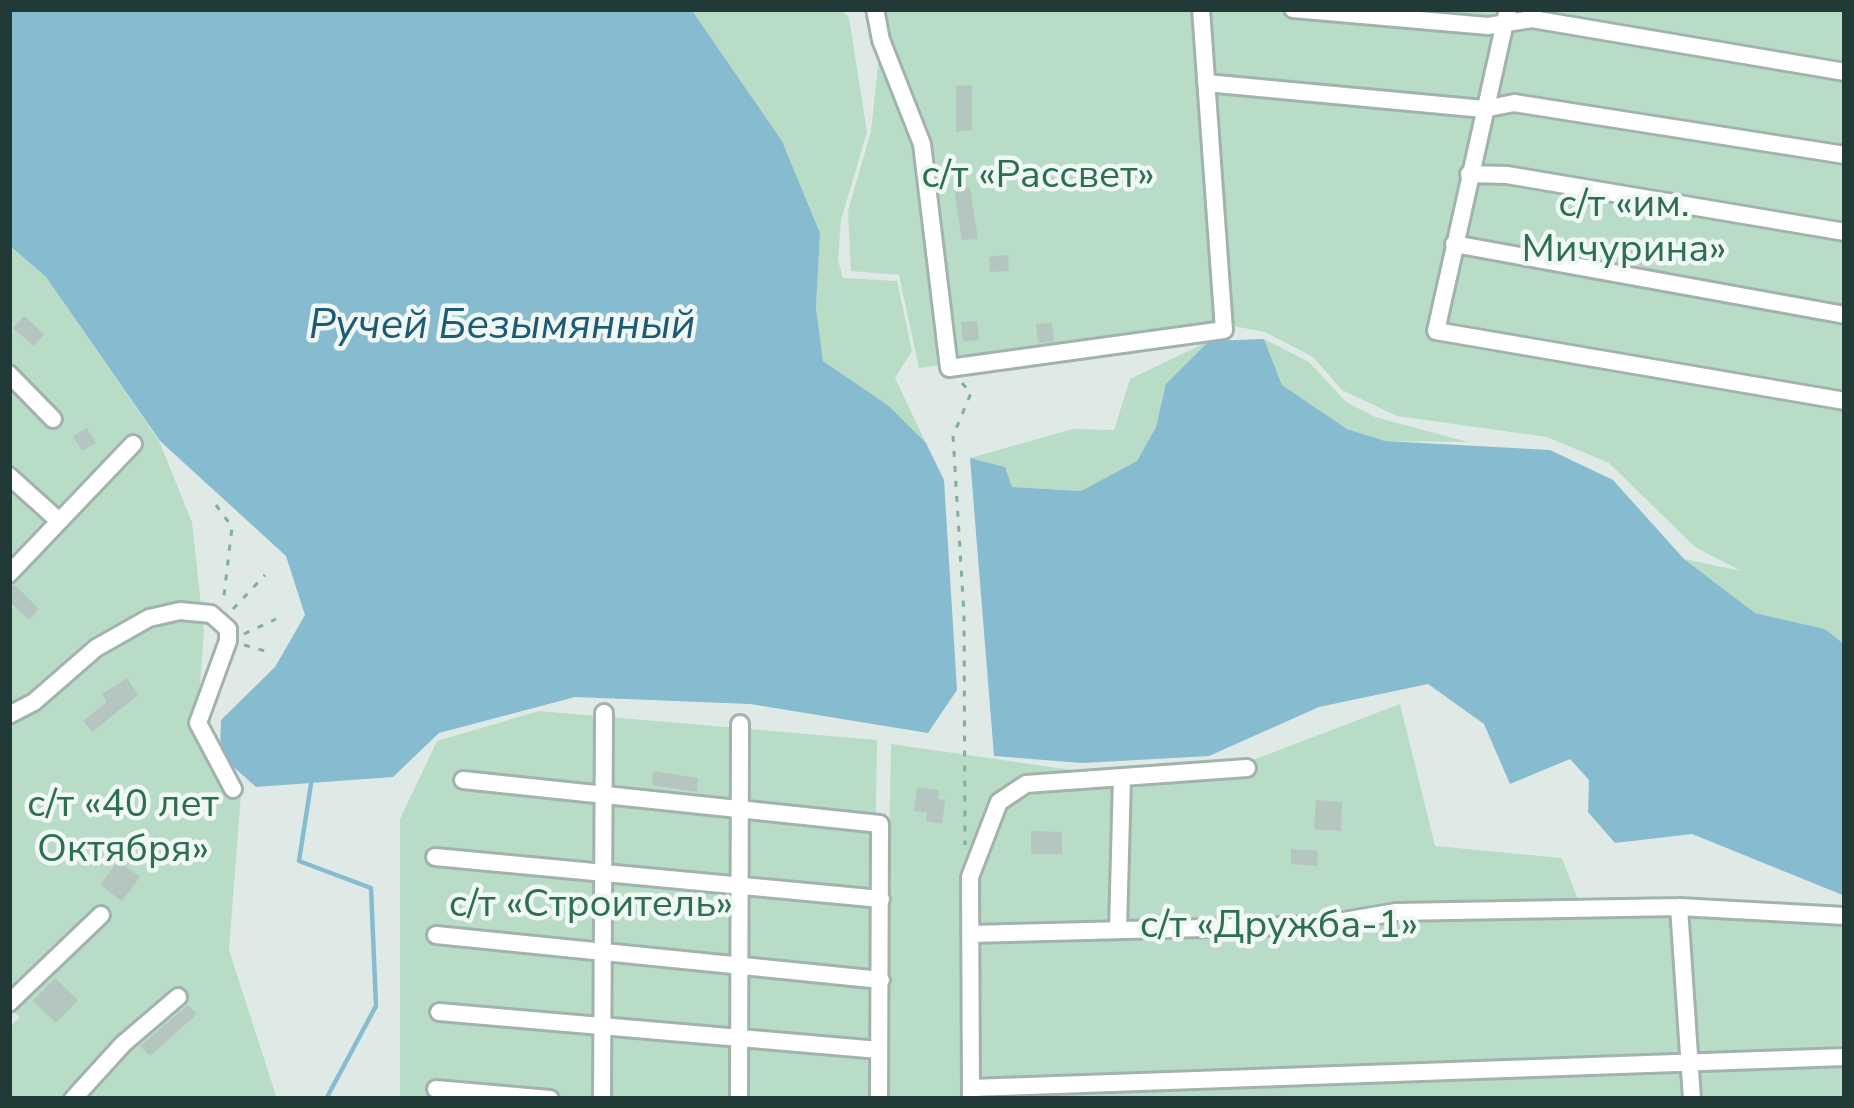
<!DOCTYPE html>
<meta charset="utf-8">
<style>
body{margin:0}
#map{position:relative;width:1854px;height:1108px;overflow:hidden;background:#dfeae7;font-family:"Nunito Sans",sans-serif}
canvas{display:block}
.frame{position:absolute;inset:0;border:12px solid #213a37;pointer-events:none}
</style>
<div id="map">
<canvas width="1854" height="1108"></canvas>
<div class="frame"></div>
</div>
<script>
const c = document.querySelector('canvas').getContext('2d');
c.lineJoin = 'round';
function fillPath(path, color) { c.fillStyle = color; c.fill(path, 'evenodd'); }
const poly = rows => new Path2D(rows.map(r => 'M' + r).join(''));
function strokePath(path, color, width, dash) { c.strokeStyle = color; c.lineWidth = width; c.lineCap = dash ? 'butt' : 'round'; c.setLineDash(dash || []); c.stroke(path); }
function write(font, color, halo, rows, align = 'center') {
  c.font = font + ' "Nunito Sans",sans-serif'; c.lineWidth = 9; c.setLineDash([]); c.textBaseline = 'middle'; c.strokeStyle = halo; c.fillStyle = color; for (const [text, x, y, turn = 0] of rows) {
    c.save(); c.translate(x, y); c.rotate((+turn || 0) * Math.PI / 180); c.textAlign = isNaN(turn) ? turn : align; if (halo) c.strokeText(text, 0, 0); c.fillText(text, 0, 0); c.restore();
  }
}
fillPath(poly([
 [691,9,841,9,849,18,867,132,841,220,838,260,843,278,897,281,912,351,895,378,926,443,889,406,823,361,816,308,820,233,782,141],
 [879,9,1194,9,1219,326,919,368,899,275,851,271,848,211,871,131,882,28],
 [1209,9,1845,9,1845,645,1825,629,1755,613,1684,559,1741,571,1695,547,1609,463,1547,437,1397,416,1342,390,1313,357,1265,332,1228,325],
 [9,245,46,277,159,441,192,522,204,632,198,710,241,793,229,950,277,1099,9,1099,9,1028,20,1017,9,1007],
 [1264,339,1309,362,1346,402,1375,417,1468,442,1385,441,1347,429,1282,385],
 [1209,341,1167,384,1156,427,1137,461,1081,491,1011,487,1005,467,970,458,1073,429,1114,430,1130,379],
 [1400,704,1435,846,1562,858,1578,900,1845,911,1845,1099,885,1099,891,744,1079,771,1253,760],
 [539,711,877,740,871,1099,400,1099,400,819,437,741]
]), '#b8dcc6');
fillPath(poly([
 [9,9,691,9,782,141,820,233,816,308,823,361,889,406,926,443,944,480,957,690,928,733,750,704,575,697,439,733,393,777,256,787,220,755,221,720,275,667,305,615,286,556,160,441,46,277,9,245],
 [1264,339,1282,385,1347,429,1385,441,1550,450,1613,480,1684,559,1755,613,1825,629,1845,645,1845,896,1692,834,1615,843,1588,812,1589,780,1570,759,1510,784,1484,724,1428,684,1319,707,1209,756,1082,763,994,756,970,458,1005,467,1012,487,1081,491,1137,461,1156,427,1166,384,1209,341]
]), '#87bbcf');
strokePath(poly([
 [311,784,299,861,371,888,376,1006,326,1099]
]), '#87bbcf', 4.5);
fillPath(poly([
 [972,85,972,130,956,132,956,86],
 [970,187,978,239,962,240,954,188],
 [1596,244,1649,253,1646,266,1593,256],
 [1008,255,1009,271,990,272,989,257],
 [24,316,44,334,34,346,13,328],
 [977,321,979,340,963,341,961,322],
 [1052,323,1054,341,1038,343,1036,324],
 [87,428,96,443,82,451,73,436],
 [15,585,39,609,29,620,9,601,9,586],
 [127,678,138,695,92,732,83,721,107,702,102,694],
 [653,771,698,778,697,792,652,785],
 [917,787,939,790,938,799,945,800,942,824,926,821,927,812,914,811],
 [1316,800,1342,802,1341,831,1314,829],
 [1031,831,1062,832,1062,854,1031,854],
 [1291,849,1318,851,1317,866,1291,864],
 [118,861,140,877,122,901,100,885],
 [55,978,78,1000,56,1023,33,1001],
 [188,1005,197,1014,150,1056,140,1046]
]), '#b5c5c0');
const minor = poly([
 [875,9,881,40,922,144,949,368,1224,330,1201,9],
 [1293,9,1488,26,1532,19,1845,72],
 [1508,9,1436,331,1845,401],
 [1206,83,1484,109,1514,103,1845,155],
 [1469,174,1507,175,1845,232],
 [1454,244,1845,315],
 [9,374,53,419],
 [9,476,59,521],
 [9,574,133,444],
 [9,715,34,702,96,648,149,618,180,611,211,614,228,629,228,641,198,723,233,789],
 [463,780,880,824,879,1099],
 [435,857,881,899],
 [1679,907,1692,1099],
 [1118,930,1122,777],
 [970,934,1321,925,1396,912,1679,907,1845,916],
 [436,935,881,980],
 [9,1003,101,915],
 [439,1012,879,1050],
 [971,1088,1845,1057],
 [436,1089,550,1099],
 [971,1098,970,877,999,802,1026,784,1247,768],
 [73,1099,123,1044,178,997],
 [602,1099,604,713],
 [739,1099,740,724]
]);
strokePath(minor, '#a2b2af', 22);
strokePath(poly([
 [962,383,971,393,953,436,964,615,965,845],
 [216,505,232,527,223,604],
 [233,609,265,575],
 [244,634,276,619],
 [244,645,265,651]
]), '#80aea5', 3, [6, 9]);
strokePath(minor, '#fff', 16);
write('39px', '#2c704f', '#f0f7f4', [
 ["с/т «Рассвет»",1038,178],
 ["с/т «им.",1624,207],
 ["Мичурина»",1624,252],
 ["с/т «40 лет",123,807],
 ["Октября»",123,852],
 ["с/т «Строитель»",591,907],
 ["с/т «Дружба-1»",1279,928]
]);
write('italic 42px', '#1c5b75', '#f0f7f4', [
 ["Ручей Безымянный",502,328]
]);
</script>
